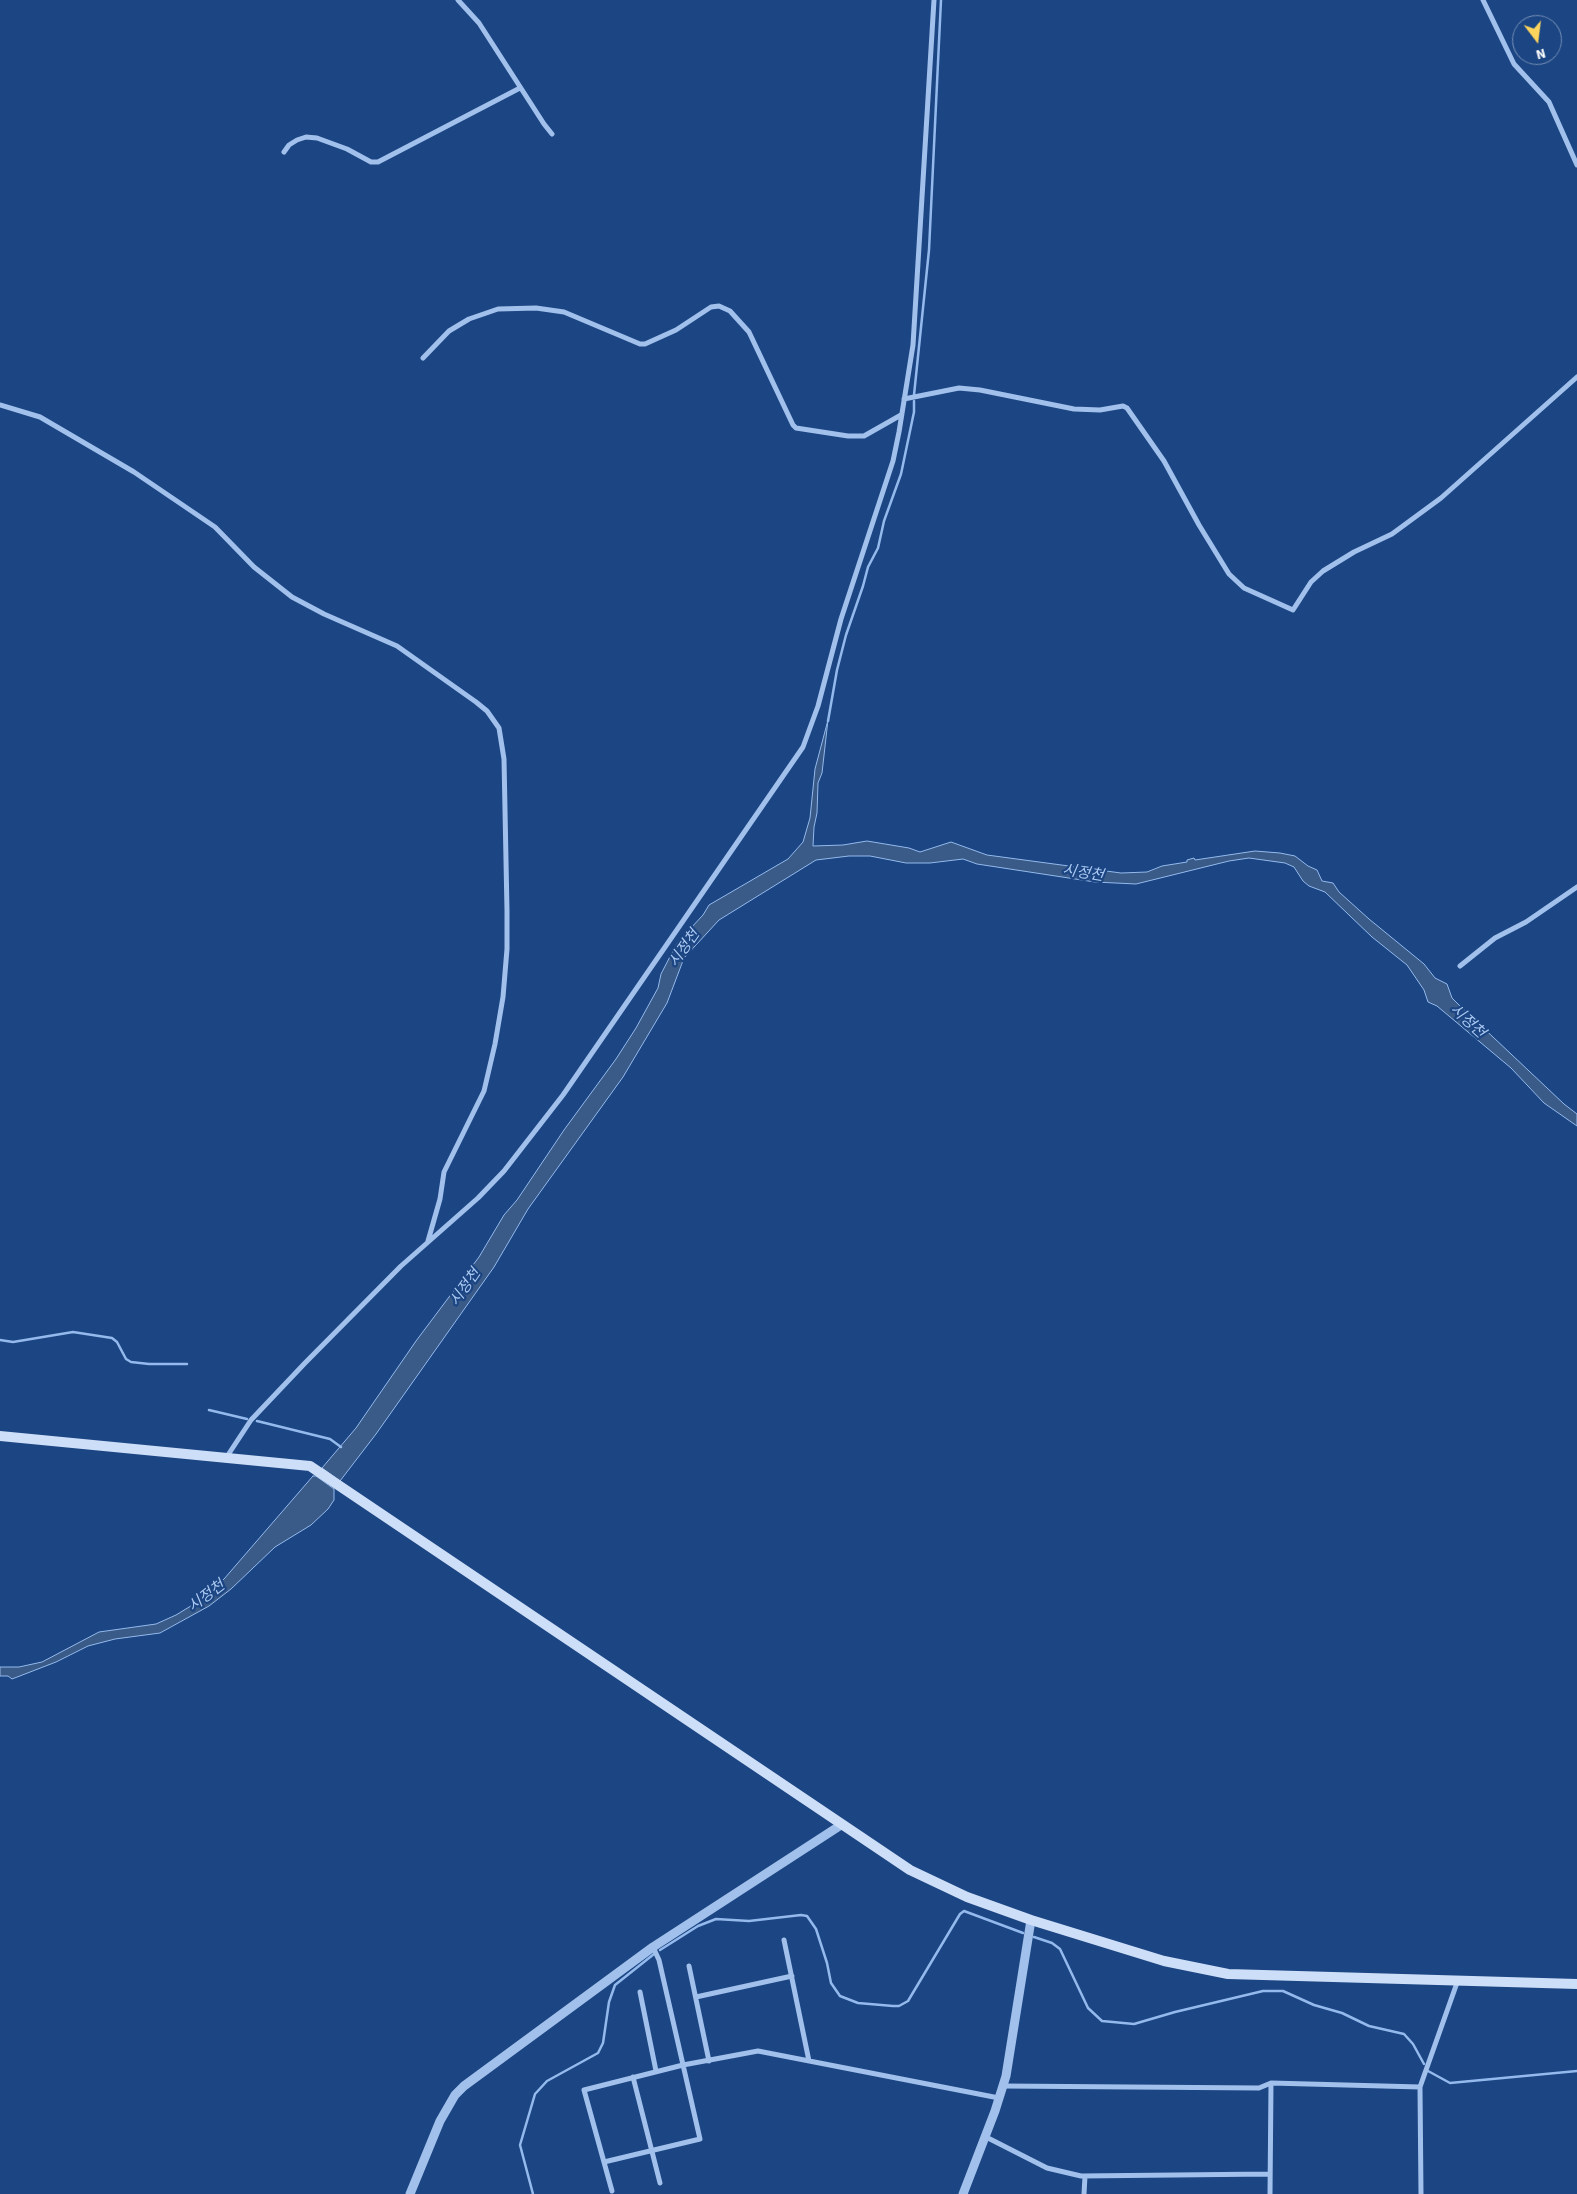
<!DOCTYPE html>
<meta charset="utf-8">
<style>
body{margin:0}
#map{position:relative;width:1577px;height:2194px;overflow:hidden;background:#1b4583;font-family:"Source Sans 3",sans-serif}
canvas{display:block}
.north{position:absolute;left:1512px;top:15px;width:50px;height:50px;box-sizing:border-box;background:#1b4583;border:1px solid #768fb5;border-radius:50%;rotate:165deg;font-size:14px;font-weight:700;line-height:20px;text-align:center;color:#fff}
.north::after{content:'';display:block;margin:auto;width:18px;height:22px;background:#fcd35d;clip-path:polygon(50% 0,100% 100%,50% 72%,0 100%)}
</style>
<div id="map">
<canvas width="1577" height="2194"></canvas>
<div class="north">N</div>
</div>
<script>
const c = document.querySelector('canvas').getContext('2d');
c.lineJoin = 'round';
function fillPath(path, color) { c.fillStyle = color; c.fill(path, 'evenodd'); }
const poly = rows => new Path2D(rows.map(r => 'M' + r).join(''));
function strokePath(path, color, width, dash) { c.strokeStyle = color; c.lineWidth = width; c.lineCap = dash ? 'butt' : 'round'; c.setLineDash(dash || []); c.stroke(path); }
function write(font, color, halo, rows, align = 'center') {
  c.font = font + ' "Source Sans 3","Noto Sans KR",sans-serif'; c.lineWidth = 4.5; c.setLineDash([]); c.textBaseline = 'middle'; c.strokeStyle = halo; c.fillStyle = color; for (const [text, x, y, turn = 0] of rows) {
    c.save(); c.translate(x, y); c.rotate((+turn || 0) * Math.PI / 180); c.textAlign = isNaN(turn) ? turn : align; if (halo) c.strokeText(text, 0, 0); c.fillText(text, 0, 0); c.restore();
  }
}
const water = poly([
 [828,720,822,773,818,783,817,813,814,827,813,846,843,845,867,841,909,848,920,852,951,842,987,855,1121,873,1147,872,1162,866,1187,862,1187,860,1194,858,1195,860,1255,851,1280,853,1295,856,1308,866,1317,870,1322,881,1333,883,1339,892,1369,919,1424,964,1435,978,1447,984,1452,998,1458,1004,1564,1104,1577,1114,1577,1126,1544,1103,1511,1068,1437,1006,1428,1002,1424,990,1407,965,1372,937,1325,892,1309,886,1303,881,1294,867,1285,863,1249,858,1229,861,1136,884,1095,882,977,864,963,859,930,863,906,863,870,856,849,856,816,860,719,920,684,958,667,1003,623,1077,528,1209,494,1267,376,1434,340,1481,322,1468,356,1428,416,1341,479,1257,504,1215,517,1200,564,1130,616,1059,636,1028,658,988,661,974,677,943,703,915,709,905,788,859,803,842,810,818,815,769,828,720],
 [313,1476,316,1476,334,1489,334,1500,328,1509,311,1525,275,1547,231,1589,209,1606,160,1633,115,1639,88,1646,56,1662,12,1679,8,1676,0,1676,0,1667,19,1667,42,1662,99,1632,156,1624,176,1615,199,1601,224,1579,313,1476]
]);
fillPath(water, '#3a5a87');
strokePath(water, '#94baed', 1);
strokePath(poly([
 [914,395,929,250,941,0],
 [828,721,837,670,846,635,863,586,868,567,878,548,884,521,901,474,914,412,914,401],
 [0,1340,13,1342,73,1332,112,1338,117,1342,126,1359,131,1362,149,1364,187,1364],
 [209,1410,247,1419],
 [257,1421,330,1439,341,1447],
 [1034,1937,1052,1943,1060,1949,1088,2008,1102,2021,1134,2024,1175,2012,1263,1991,1283,1991,1314,2005,1342,2013,1369,2026,1404,2034,1413,2044,1424,2064],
 [660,1950,698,1926,716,1919,749,1921,801,1915,807,1916,816,1929,827,1963,831,1983,840,1996,858,2003,893,2006,899,2006,908,2001,960,1914,964,1911,1023,1933],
 [1428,2071,1450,2083,1577,2071],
 [533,2194,520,2145,535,2094,547,2081,598,2053,603,2043,609,2002,615,1985,654,1954]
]), '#94baed', 2.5);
strokePath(poly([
 [458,0,479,23,544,124,552,134],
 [1483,0,1514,64,1549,102,1577,165],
 [284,152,289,145,297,140,306,137,317,138,347,149,371,162,378,162,520,88],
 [423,358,449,331,469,319,498,309,536,308,564,312,640,344,645,344,676,330,711,307,719,306,730,311,749,332,793,425,796,428,848,436,864,436,901,415],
 [904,399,959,388,980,390,1074,409,1100,410,1123,406,1127,408,1164,461,1199,525,1229,574,1244,588,1293,610,1311,582,1323,571,1354,552,1392,534,1441,498,1577,377],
 [0,405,40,417,134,472,215,527,254,567,292,597,324,614,397,646,476,702,487,711,499,728,504,759,507,911,507,949,503,997,495,1044,484,1091,444,1172,440,1199,428,1241],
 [1460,966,1495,938,1526,922,1577,887],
 [226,1458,251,1420,305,1363,401,1266,478,1198,504,1171,563,1095,803,747,818,706,841,619,893,461,899,432,913,345,934,0],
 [784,1940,809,2061],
 [689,1966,709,2061],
 [640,1992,656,2071],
 [696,1997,792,1976],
 [633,2077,660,2183],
 [1003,2086,1259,2088,1271,2083,1420,2087],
 [986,2137,1047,2168,1081,2176,1269,2174],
 [604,2162,700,2139,659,1960,653,1947],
 [612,2191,584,2090,683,2065,758,2051,999,2098],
 [1084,2194,1085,2176],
 [1270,2194,1271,2083],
 [1421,2194,1420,2087,1458,1980]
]), '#a1c0eb', 5);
strokePath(poly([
 [410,2194,440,2121,455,2095,464,2086,653,1947,841,1825],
 [963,2194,995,2111,1006,2076,1031,1920]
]), '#a1c0eb', 9);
strokePath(poly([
 [0,1436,310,1466,910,1870,967,1897,1031,1920,1164,1961,1228,1974,1577,1984]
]), '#cddef8', 10);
write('italic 15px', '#accaf2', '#1b4583', [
 ["시정천",1083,874,9],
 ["시정천",685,949,-55],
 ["시정천",1467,1022,43],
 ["시정천",466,1288,-55],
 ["시정천",207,1597,-37]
]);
</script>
